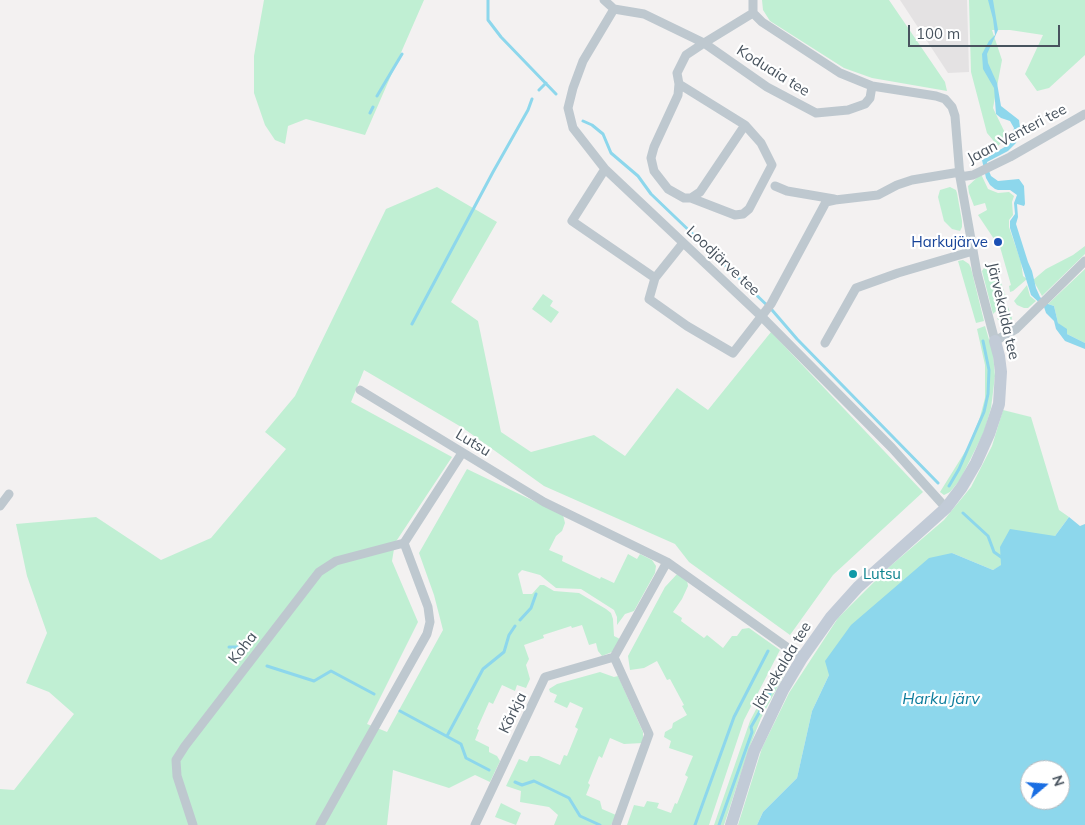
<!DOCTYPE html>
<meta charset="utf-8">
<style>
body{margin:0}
#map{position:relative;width:1085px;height:825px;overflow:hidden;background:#f3f1f1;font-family:Mulish,sans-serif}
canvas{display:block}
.north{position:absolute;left:1020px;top:760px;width:50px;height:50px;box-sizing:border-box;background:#fff;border:1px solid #b6babf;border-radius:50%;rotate:72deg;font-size:14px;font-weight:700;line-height:20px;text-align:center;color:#48535e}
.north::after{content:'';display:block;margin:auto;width:18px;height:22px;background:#1a6ee3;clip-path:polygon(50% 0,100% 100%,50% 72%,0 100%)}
.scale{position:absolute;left:908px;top:25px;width:152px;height:22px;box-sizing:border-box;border:2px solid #48535e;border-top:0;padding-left:6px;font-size:15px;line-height:18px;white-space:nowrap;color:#48535e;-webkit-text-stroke:4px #fff;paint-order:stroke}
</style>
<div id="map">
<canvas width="1085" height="825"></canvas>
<div class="north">N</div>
<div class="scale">100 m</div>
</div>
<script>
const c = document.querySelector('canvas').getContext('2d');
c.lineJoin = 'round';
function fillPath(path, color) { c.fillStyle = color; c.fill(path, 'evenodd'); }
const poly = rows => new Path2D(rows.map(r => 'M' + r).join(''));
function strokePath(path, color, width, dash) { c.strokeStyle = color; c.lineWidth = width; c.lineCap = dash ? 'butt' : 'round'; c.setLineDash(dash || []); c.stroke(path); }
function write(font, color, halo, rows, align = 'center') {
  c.font = font + ' Mulish,sans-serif'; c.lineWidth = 4.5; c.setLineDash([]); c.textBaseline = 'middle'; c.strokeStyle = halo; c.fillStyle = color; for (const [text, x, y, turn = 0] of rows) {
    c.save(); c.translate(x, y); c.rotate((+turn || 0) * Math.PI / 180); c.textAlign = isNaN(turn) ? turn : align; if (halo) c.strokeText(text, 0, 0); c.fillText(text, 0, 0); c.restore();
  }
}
fillPath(poly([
 [900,0,967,0,969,72,948,73]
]), '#e4e2e3');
fillPath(poly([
 [264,0,424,0,365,135,306,119,288,126,285,144,275,140,265,125,254,93,254,56],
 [762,0,889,0,945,82,947,91,872,78,844,68,770,21,763,10],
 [969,0,1085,0,1085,55,1049,88,1037,91,1025,74,1043,35,1010,30,992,30,1002,60,993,108,1007,137,998,146,987,133,971,72],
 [981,174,988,189,998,193,1009,192,1014,196,1012,202,1013,215,1009,220,1009,227,1021,262,1023,276,1027,279,1013,291,1010,292,1009,286,1011,285,1000,247,1003,246,1000,238,994,239,978,215,987,210,985,203,974,206,969,193,968,186],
 [437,187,497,222,451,302,478,321,501,432,531,452,594,435,625,456,677,388,708,410,771,332,923,492,833,575,790,635,689,562,675,544,544,486,463,428,364,370,351,402,452,457,395,543,392,561,418,622,367,724,387,732,443,630,434,595,419,553,467,469,563,515,565,523,562,531,556,536,549,550,563,556,562,561,600,579,601,577,614,583,628,554,637,559,640,554,652,560,656,566,655,573,634,611,625,614,617,625,617,617,614,610,581,589,556,588,540,575,522,570,518,574,523,594,532,594,540,585,544,585,554,591,579,593,606,609,611,613,613,619,614,636,620,639,612,652,602,656,598,651,596,643,589,645,582,625,572,628,571,626,543,635,544,638,524,645,529,659,526,665,530,679,526,688,517,685,515,691,502,685,493,704,489,702,477,729,479,730,475,740,489,747,489,752,497,756,500,761,490,782,475,775,449,788,393,770,387,825,0,825,0,789,14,790,74,714,49,692,26,683,47,633,27,576,16,524,96,517,161,560,211,538,286,449,265,432,295,396,386,209],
 [950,187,956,190,957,193,962,221,962,227,960,231,952,229,944,221,938,197,940,190],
 [1085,246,1085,254,1042,296,1033,280,1046,269,1073,255],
 [963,260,969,264,971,268,984,321,976,323,958,261],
 [990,265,996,268,1007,300,993,314,983,275,982,271,984,268],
 [1085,269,1085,343,1067,334,1058,323,1054,306,1048,304],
 [1027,285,1030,296,1036,301,1028,308,1024,308,1017,305,1014,301],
 [543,294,553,301,550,306,559,312,551,323,532,309],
 [1008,307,1012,318,1011,321,1004,322,997,319],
 [985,326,993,353,995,376,991,408,984,432,960,480,950,492,944,495,940,492,968,447,980,417,985,398,985,365,977,329],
 [1003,410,1031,417,1059,510,1069,517,1055,536,993,570,952,553,829,675,812,711,797,778,763,812,757,825,738,825,762,748,789,693,838,618,888,568,944,520,971,487,992,446],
 [678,573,687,580,688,586,682,599,673,612,682,618,681,621,704,638,707,635,723,648,732,636,737,636,742,629,749,628,780,650,744,720,709,825,627,825,634,805,644,807,647,801,659,803,657,808,671,813,675,803,677,804,688,777,685,775,693,756,669,748,671,741,664,737,665,732,672,728,673,723,687,715,682,706,684,705,670,679,667,680,657,661,644,668,630,670,628,656,665,587],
 [784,655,788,655,790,664,761,718,750,746,724,825,714,825,750,721],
 [600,672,614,677,618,676,643,732,643,743,624,744,610,738,602,758,599,756,588,783,590,785,586,795,600,801,602,809,616,815,611,825,554,825,558,815,549,807,520,802,521,791,506,786,519,759,527,762,530,756,539,756,560,765,564,755,567,756,578,729,575,727,583,708,570,702,567,708,554,702,557,695,550,692,549,689,557,684],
 [501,803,521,813,516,825,495,817]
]), '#c0efd3');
fillPath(poly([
 [988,0,993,0,998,30,987,54,988,63,997,83,1001,106,1019,120,1020,128,1016,143,1008,151,987,162,989,171,991,176,998,181,1019,179,1024,186,1025,204,1024,206,1017,204,1018,217,1016,224,1028,262,1032,271,1036,288,1040,297,1048,304,1054,306,1058,323,1067,329,1067,334,1085,343,1085,349,1065,341,1056,329,1054,321,1046,313,1044,307,1031,295,1010,228,1010,221,1015,214,1014,203,1017,195,1010,190,998,190,995,189,990,185,986,178,982,160,1010,144,1014,128,1010,121,1001,118,996,114,994,88,983,69,982,54,989,41,995,35,993,19],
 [1069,517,1080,526,1085,524,1085,825,757,825,763,812,797,778,812,711,829,675,825,661,851,625,929,558,952,553,993,570,1001,565,1000,547,1010,529,1055,536],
 [1030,770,1060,770,1060,800,1030,800]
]), '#8dd7ec');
strokePath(poly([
 [488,0,488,20,501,37,556,94],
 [539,90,546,83],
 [377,96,402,54],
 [370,113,373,107],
 [583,121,592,125,603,134,611,153,638,176,651,194,772,310,797,339,938,483],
 [412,324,493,172,528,110,532,99],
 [949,486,959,469,984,412,988,394,989,370,983,341],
 [963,513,988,536,994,552,1001,557],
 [520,620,531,608,536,594],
 [229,647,243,647],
 [267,666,314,681,331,671,374,694],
 [400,711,461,744,466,758,489,770],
 [447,736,483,669,504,652,509,635,515,626],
 [515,782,522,785,534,781,569,798,580,816,600,825],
 [695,825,734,717,768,651],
 [719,825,752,732,751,727,776,683]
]), '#8dd7ec', 3);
strokePath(poly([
 [604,0,614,9],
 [753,0,753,13,762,22,840,73,872,86,936,96,945,99,952,107,955,116,960,177,977,273,995,341,1016,329,1085,261],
 [614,9,583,61,573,88,568,108,573,128,605,169,762,317,892,448,946,508],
 [614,9,644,14,704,43],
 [753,13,704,43,767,87,816,113,848,110,865,104,870,98,872,86],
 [679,84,745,125,700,192,691,198,684,198,668,189,654,171,651,158,654,147,678,95,679,84,677,73,686,55,704,43],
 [605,169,572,221,655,278,649,299,687,326,733,353,771,304,826,202,835,200,878,195,897,185,912,180,960,172],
 [960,177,973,175,1010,157,1085,114],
 [775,186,787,191,834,199],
 [691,198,735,215,743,214,749,209,772,165,761,143,745,125],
 [655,278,683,243],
 [825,343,856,288,898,273,973,251],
 [360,390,544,502,667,562,802,658],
 [0,506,9,494],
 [614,657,649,734,616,825],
 [193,825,177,776,176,760,185,746,319,572,336,561,404,543,462,453],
 [320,825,427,634,430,622,428,607,404,543],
 [475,825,545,677,614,657,667,562]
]), '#bec8cf', 9);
strokePath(poly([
 [731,825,754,751,783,690,802,658,831,617,858,587,946,508,962,487,976,463,989,434,999,404,1001,372,999,356,995,341]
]), '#c2cbd7', 12);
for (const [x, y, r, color] of [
 [998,242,5,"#1a4fb4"],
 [853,574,5,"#0f9aa8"]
]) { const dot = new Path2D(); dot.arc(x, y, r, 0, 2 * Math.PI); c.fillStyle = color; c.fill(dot); strokePath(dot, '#fff', 2); }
write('15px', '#48535e', '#fff', [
 ["Koduaia tee",773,71,32],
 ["Jaan Venteri tee",1017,134,-28],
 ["Loodjärve tee",723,261,43],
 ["Järvekalda tee",1003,311,77],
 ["Lutsu",473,443,31],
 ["Koha",243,648,-52],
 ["Järvekalda tee",782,666,-59],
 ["Kõrkja",513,713,-64]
]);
write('15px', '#164399', '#fff', [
 ["Harkujärve",988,242]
], 'right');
write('15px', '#0d838f', '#fff', [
 ["Lutsu",863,574]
], 'left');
write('italic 16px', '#0d7c9c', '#fff', [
 ["Harku järv",941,699]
]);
</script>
